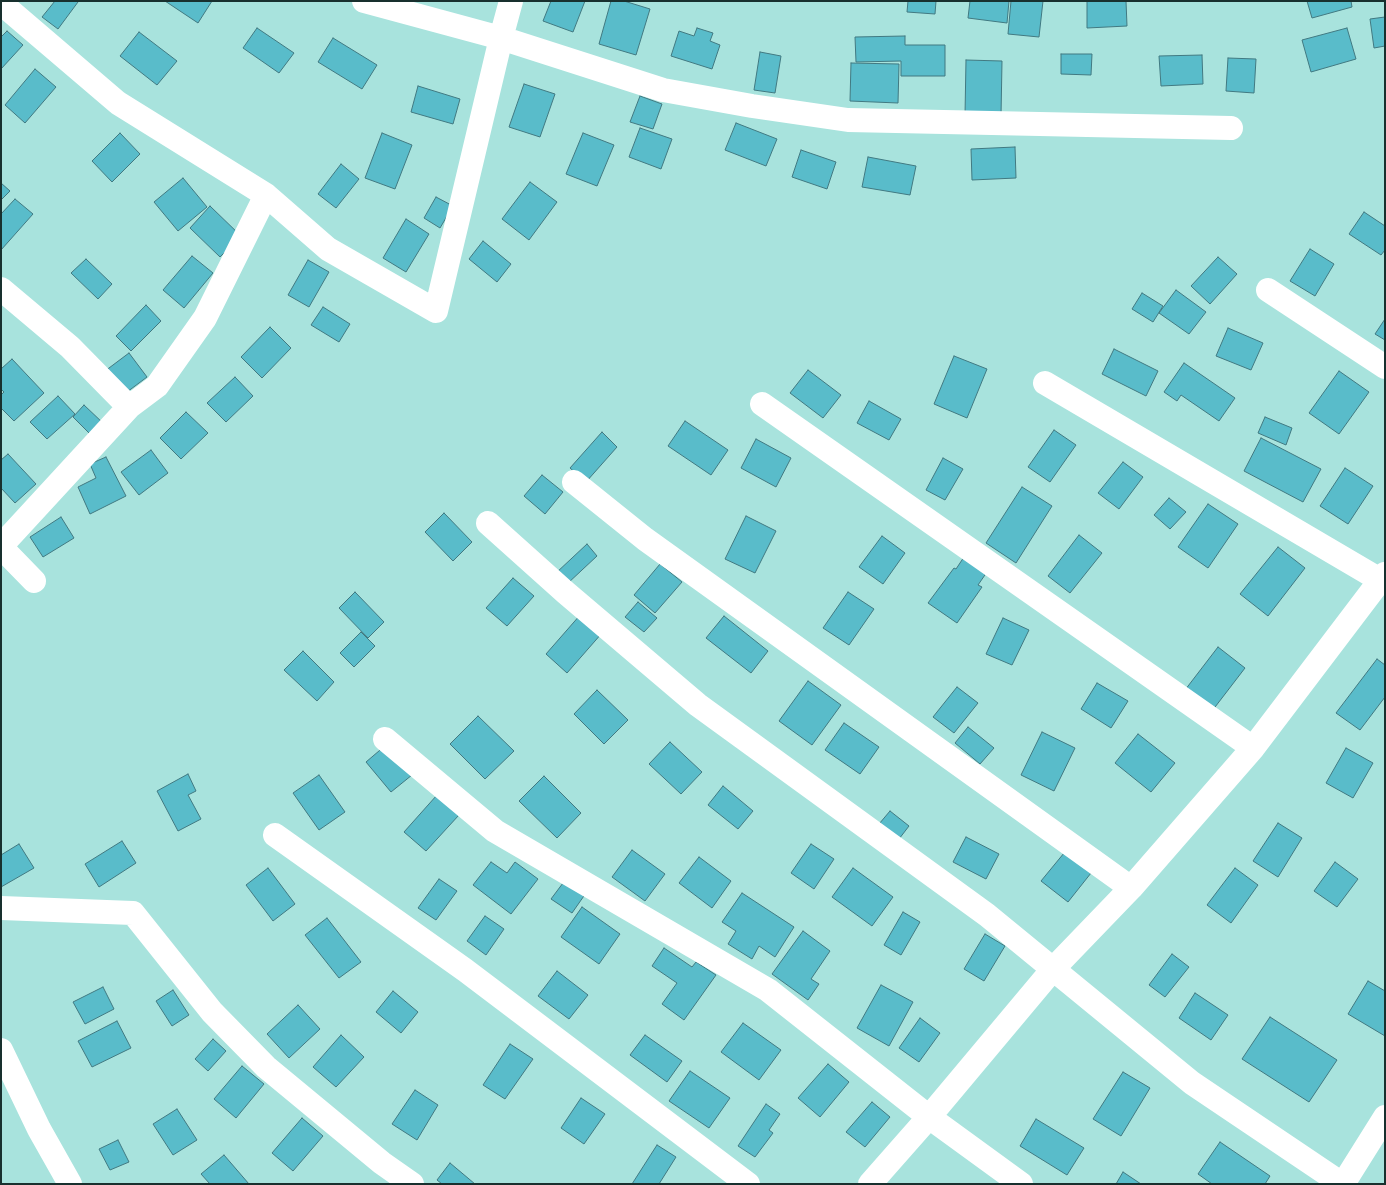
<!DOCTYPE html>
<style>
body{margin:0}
#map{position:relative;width:1386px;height:1185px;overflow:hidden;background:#a8e3dd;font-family:"Space Grotesk",sans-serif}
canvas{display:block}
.frame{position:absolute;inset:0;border:2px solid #18302e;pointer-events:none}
</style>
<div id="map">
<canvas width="1386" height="1185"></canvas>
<div class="frame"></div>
</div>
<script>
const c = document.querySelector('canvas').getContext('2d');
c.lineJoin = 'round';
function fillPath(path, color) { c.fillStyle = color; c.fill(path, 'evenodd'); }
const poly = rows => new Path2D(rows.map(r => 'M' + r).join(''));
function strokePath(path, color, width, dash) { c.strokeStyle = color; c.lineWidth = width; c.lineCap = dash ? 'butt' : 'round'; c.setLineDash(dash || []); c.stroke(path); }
const building = poly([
 [55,1,77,1,78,2,58,29,42,17,55,1],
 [165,1,212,1,198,23,165,1],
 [551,1,585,1,573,32,543,21,551,1],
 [611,1,624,1,650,9,636,55,599,44,611,1],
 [908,1,936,1,935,14,907,12,908,1],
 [970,1,1009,1,1007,23,968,18,970,1],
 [1011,1,1043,1,1039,37,1008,34,1011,1],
 [1087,1,1126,1,1127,26,1087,28,1087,1],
 [1307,1,1351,1,1352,7,1312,18,1307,1],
 [1385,17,1385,46,1374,48,1370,19,1385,17],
 [257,28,294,53,279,73,243,48,257,28],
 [697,28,713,33,710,41,720,45,712,69,671,56,679,31,694,36,697,28],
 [1347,28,1356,59,1311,72,1302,40,1347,28],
 [7,31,23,45,1,69,1,37,7,31],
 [139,32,177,61,157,85,120,56,139,32],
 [905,36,905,45,945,45,945,76,901,76,901,61,856,62,855,37,905,36],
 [333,38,377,65,362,89,318,62,333,38],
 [760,52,781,56,775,93,754,90,760,52],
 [1061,54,1092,54,1091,75,1061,74,1061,54],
 [1202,55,1203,84,1161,86,1159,56,1202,55],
 [1228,58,1256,59,1254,93,1226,91,1228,58],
 [966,60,1002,61,1001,116,965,115,966,60],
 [851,63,899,64,898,103,850,101,851,63],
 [35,69,56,87,25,123,5,105,35,69],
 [524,84,555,94,540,137,509,127,524,84],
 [418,86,460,99,453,124,411,112,418,86],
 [640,96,662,104,653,129,630,122,640,96],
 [736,123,777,139,766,166,725,150,736,123],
 [640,128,672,139,661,169,629,157,640,128],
 [120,133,140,154,112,182,92,161,120,133],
 [382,133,412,145,395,189,365,178,382,133],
 [583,133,614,145,597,186,566,174,583,133],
 [1015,147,1016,178,972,180,971,149,1015,147],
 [801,150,836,162,827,189,792,177,801,150],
 [868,157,916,166,910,195,862,187,868,157],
 [341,164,359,179,336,208,318,194,341,164],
 [183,178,207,207,178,231,154,202,183,178],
 [530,182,557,202,529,240,502,219,530,182],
 [1,183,10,191,1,200,1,183],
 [436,197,453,206,440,228,424,218,436,197],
 [15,199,33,214,1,250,1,214,15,199],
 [210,206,241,236,220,257,190,228,210,206],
 [1364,212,1385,226,1385,250,1381,255,1349,234,1364,212],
 [406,219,429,234,406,272,383,258,406,219],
 [483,241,511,264,497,282,469,259,483,241],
 [1310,249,1334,264,1315,296,1290,281,1310,249],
 [192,256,213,273,184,308,163,290,192,256],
 [1218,257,1237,274,1210,304,1191,286,1218,257],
 [86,259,112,284,98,299,71,273,86,259],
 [308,260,329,272,309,307,288,295,308,260],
 [1176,290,1206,312,1189,334,1159,313,1176,290],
 [1142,293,1163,306,1153,322,1132,309,1142,293],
 [146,305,161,321,131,351,116,336,146,305],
 [323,307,350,324,339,342,311,325,323,307],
 [1385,319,1385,340,1375,334,1385,319],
 [270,327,291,348,262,378,241,357,270,327],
 [1228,328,1263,343,1251,370,1216,356,1228,328],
 [1114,349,1158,371,1146,396,1102,374,1114,349],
 [129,353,147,377,123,395,105,371,129,353],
 [954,356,987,369,967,418,934,404,954,356],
 [12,359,44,393,14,421,1,408,1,395,4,392,1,389,1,369,12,359],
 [1184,363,1235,398,1219,421,1181,395,1177,401,1164,392,1184,363],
 [808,370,841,395,823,418,790,393,808,370],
 [1339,371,1369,392,1339,434,1309,413,1339,371],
 [235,377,253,396,226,422,207,403,235,377],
 [58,396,75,414,47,439,30,422,58,396],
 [869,401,901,419,889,440,857,423,869,401],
 [84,405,104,424,92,436,73,417,84,405],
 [186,412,208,433,181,459,160,438,186,412],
 [1265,417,1292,428,1286,445,1258,433,1265,417],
 [685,421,728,450,711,475,668,446,685,421],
 [1054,430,1076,445,1050,482,1028,467,1054,430],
 [602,432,617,447,586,482,570,468,602,432],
 [1261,438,1321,469,1303,502,1244,471,1261,438],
 [756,439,791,458,776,487,741,468,756,439],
 [151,450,168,473,139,495,121,472,151,450],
 [8,454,36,484,15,503,1,488,1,460,8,454],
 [106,457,126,496,90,514,78,487,96,478,90,464,106,457],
 [943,458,963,469,945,500,926,490,943,458],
 [1123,462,1143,477,1119,509,1098,493,1123,462],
 [1345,468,1373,486,1348,524,1320,506,1345,468],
 [542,475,563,492,545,514,524,496,542,475],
 [1022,487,1052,506,1016,563,986,543,1022,487],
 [1169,498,1186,512,1170,529,1154,515,1169,498],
 [1208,504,1238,524,1208,568,1178,547,1208,504],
 [444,513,472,542,453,561,425,532,444,513],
 [746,516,776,531,755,573,725,559,746,516],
 [61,517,74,538,43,557,30,537,61,517],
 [1079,535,1102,553,1070,593,1048,576,1079,535],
 [882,536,905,553,883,584,859,567,882,536],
 [587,544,597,556,567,584,556,573,587,544],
 [1278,547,1305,568,1268,616,1240,594,1278,547],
 [964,557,987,572,978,585,982,587,957,623,928,603,954,568,956,569,964,557],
 [660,564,682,582,655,613,634,595,660,564],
 [513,578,534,596,507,626,486,608,513,578],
 [355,592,384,622,368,638,339,608,355,592],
 [848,592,874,609,849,645,823,628,848,592],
 [638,602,657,618,644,632,625,617,638,602],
 [581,614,602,633,567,673,546,654,581,614],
 [724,616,768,651,751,673,706,638,724,616],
 [1003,618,1029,630,1012,665,986,654,1003,618],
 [361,632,375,646,354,667,340,653,361,632],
 [1218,647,1245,668,1212,711,1185,690,1218,647],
 [303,651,334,682,317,701,284,670,303,651],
 [1377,659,1385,665,1385,697,1360,730,1336,713,1377,659],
 [808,681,841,705,812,745,779,721,808,681],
 [1097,683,1128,701,1111,728,1081,709,1097,683],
 [957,687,978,703,954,733,933,717,957,687],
 [597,690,628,720,604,744,574,714,597,690],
 [478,716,514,751,485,779,450,744,478,716],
 [844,723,879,747,860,774,825,750,844,723],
 [968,727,994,748,980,764,955,743,968,727],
 [1042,732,1075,748,1054,791,1021,775,1042,732],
 [1138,734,1175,763,1151,792,1115,763,1138,734],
 [670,742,702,772,681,794,649,764,670,742],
 [386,745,412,775,391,792,366,762,386,745],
 [1346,748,1373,763,1353,798,1326,783,1346,748],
 [188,774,196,791,188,795,201,819,178,831,157,791,188,774],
 [319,775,345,812,319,830,293,793,319,775],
 [544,776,581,813,557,838,519,801,544,776],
 [723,786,753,811,738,829,708,805,723,786],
 [437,795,459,815,426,851,404,832,437,795],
 [890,811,909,826,899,839,879,824,890,811],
 [1278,823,1302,838,1278,877,1253,861,1278,823],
 [966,837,999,854,986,879,953,862,966,837],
 [122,841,136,863,99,887,85,864,122,841],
 [19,844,34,868,1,887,1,855,19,844],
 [811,844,834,859,814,889,791,873,811,844],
 [1069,847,1095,868,1068,902,1041,881,1069,847],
 [632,850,665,874,645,901,612,877,632,850],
 [699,857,731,881,712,908,679,883,699,857],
 [491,862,507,873,515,862,538,879,511,914,473,885,491,862],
 [1335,862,1358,879,1337,907,1314,891,1335,862],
 [268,868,295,904,273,921,246,885,268,868],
 [853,868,893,897,872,926,832,897,853,868],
 [1235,868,1258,885,1231,923,1207,905,1235,868],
 [439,879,457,891,436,920,418,908,439,879],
 [566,879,586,893,572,913,551,899,566,879],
 [742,893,794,927,775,957,759,946,752,959,728,944,736,931,722,922,742,893],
 [582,907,620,934,599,964,561,937,582,907],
 [903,912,920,922,901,955,884,945,903,912],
 [485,916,504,929,486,955,467,941,485,916],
 [327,918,361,962,339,978,305,935,327,918],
 [803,931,830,951,811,979,819,984,808,1000,772,974,803,931],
 [985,934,1005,946,984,981,964,969,985,934],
 [664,948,692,967,696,962,716,975,684,1020,662,1004,677,983,652,966,664,948],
 [1172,954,1189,967,1165,997,1149,985,1172,954],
 [557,971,588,995,569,1019,538,996,557,971],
 [1368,981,1385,991,1385,1036,1348,1014,1368,981],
 [881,985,913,1002,889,1046,857,1028,881,985],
 [103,987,114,1009,85,1024,73,1002,103,987],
 [173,990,189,1015,172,1026,156,1001,173,990],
 [393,991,418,1012,401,1033,376,1012,393,991],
 [1195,993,1228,1015,1211,1040,1179,1018,1195,993],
 [298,1005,320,1029,289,1058,267,1034,298,1005],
 [1270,1017,1337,1060,1309,1102,1242,1059,1270,1017],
 [920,1018,940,1033,919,1062,899,1048,920,1018],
 [117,1021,131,1048,92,1067,78,1041,117,1021],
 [743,1023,781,1050,759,1080,721,1052,743,1023],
 [341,1035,364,1057,336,1087,313,1067,341,1035],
 [645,1035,682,1061,667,1082,630,1055,645,1035],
 [213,1039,226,1051,208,1071,195,1059,213,1039],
 [510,1044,533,1059,505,1099,483,1085,510,1044],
 [828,1064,849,1082,820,1117,798,1098,828,1064],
 [242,1066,264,1084,236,1118,214,1099,242,1066],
 [690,1071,730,1098,709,1128,669,1101,690,1071],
 [1123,1072,1150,1088,1121,1136,1093,1119,1123,1072],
 [415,1090,438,1105,417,1140,392,1124,415,1090],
 [581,1098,605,1114,584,1144,561,1128,581,1098],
 [872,1102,890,1117,865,1147,846,1132,872,1102],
 [766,1104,780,1114,769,1130,773,1133,755,1157,738,1146,766,1104],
 [177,1109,197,1140,173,1155,153,1124,177,1109],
 [302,1118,323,1136,293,1171,272,1153,302,1118],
 [1036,1119,1084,1148,1067,1175,1020,1146,1036,1119],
 [118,1140,129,1162,110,1170,99,1149,118,1140],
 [1220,1142,1270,1176,1265,1184,1212,1184,1198,1174,1220,1142],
 [657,1145,676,1157,659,1184,632,1184,657,1145],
 [224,1155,249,1184,210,1184,201,1174,224,1155],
 [450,1163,475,1184,442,1184,437,1180,450,1163],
 [1123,1172,1141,1184,1116,1184,1123,1172]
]);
fillPath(building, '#59bcca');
strokePath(building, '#417981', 1);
strokePath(poly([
 [364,1,501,38,663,90,752,106,848,120,1231,128],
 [1,3,118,103,266,195,328,249,436,311,501,38,511,1],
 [1,289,70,347,129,407],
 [1268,290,1385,367],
 [1045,383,1380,580],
 [762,404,1253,748],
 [574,482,645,539,1131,888],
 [488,523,565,592,698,705,987,915,1192,1083,1342,1184],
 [1,546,129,407,157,386,205,318,266,195],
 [1,547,34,581],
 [385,739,495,831,768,990,929,1117,1021,1184],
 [275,835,465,970,748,1184],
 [1,908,133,913,212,1012,266,1067,382,1163,412,1184],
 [1,1050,39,1129,70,1184],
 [870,1184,929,1117,1053,969,1131,888,1253,748,1385,574],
 [1343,1184,1385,1117]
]), '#fff', 24);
</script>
